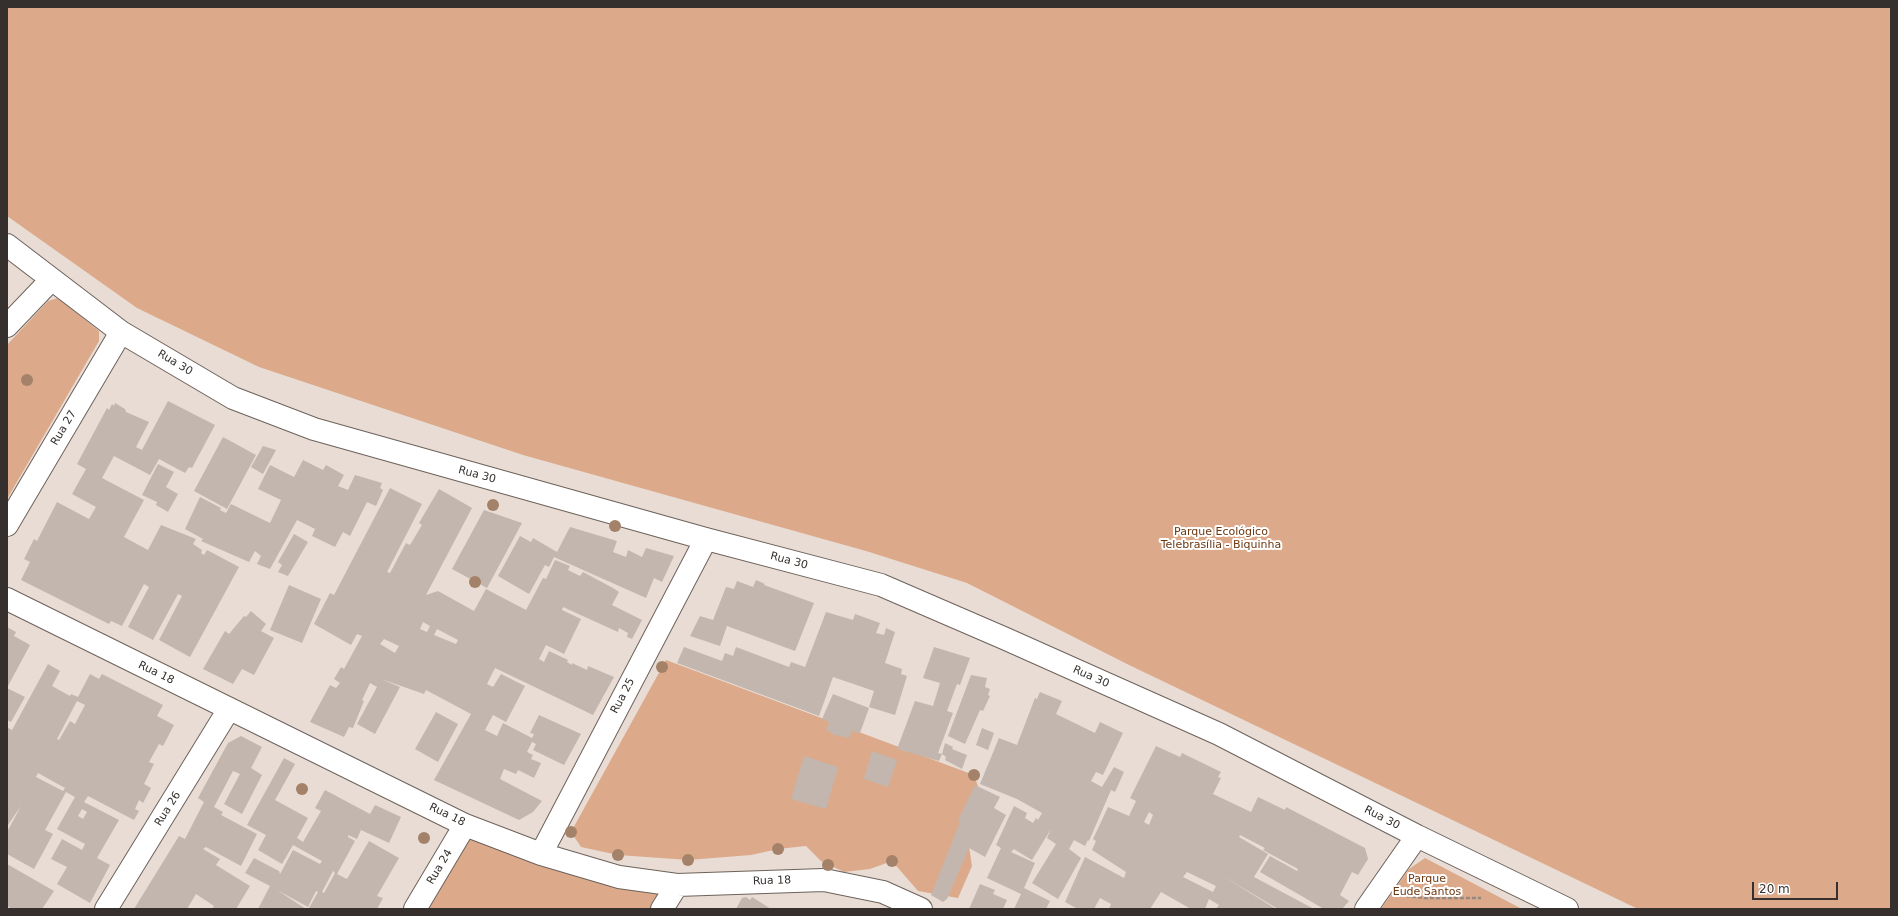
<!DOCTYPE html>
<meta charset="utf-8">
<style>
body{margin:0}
#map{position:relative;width:1898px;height:916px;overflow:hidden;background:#e9dcd4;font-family:"DejaVu Sans",sans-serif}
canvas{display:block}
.frame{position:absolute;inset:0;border:8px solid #35302d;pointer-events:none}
.scale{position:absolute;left:1752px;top:882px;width:86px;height:18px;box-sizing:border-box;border:2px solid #35302d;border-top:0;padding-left:5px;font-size:12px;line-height:14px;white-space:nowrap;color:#35302d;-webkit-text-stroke:3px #fff;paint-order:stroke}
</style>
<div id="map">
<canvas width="1898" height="916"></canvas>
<div class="frame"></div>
<div class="scale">20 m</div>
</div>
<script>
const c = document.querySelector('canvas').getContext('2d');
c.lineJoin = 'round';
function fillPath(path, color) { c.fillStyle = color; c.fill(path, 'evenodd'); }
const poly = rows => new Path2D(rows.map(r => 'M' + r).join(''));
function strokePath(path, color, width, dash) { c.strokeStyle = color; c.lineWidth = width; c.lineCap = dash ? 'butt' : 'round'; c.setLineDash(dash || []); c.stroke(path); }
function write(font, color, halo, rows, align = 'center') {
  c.font = font + ' "DejaVu Sans",sans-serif'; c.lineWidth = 4; c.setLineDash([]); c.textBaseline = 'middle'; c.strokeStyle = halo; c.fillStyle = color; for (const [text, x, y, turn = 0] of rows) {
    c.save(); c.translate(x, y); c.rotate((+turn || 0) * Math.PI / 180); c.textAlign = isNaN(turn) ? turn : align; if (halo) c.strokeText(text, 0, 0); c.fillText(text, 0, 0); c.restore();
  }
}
fillPath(poly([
 [7,7,1891,7,1891,909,1638,909,1127,664,967,583,866,551,523,455,259,367,137,308,7,216],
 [58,298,99,331,99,341,7,499,7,345,48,301],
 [666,660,974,775,987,812,968,840,972,866,958,898,918,891,892,861,870,869,844,872,821,861,806,846,778,849,751,855,688,860,618,855,581,847,571,832],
 [461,831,663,896,654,909,415,909],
 [1425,858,1522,909,1381,909,1409,869]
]), '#dcaa8a');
fillPath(poly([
 [168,401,215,425,192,468,189,467,185,473,159,459,150,475,114,456,102,478,144,500,124,537,148,550,161,525,196,539,193,544,202,550,201,553,204,555,207,550,239,567,190,657,159,640,182,596,178,594,153,640,128,627,149,587,144,584,122,626,111,621,109,624,21,580,30,562,24,559,34,539,37,541,57,502,89,519,96,507,72,494,86,469,77,464,107,408,109,410,112,404,114,406,115,403,125,409,126,412,149,422,136,447,142,450],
 [223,437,256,455,227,509,194,491],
 [263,446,276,450,263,474,251,467],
 [303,460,323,470,326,465,344,475,338,486,348,490,355,475,382,483,380,488,383,490,376,506,367,502,350,536,343,532,335,547,312,536,315,529,297,520,270,569,257,564,261,556,255,551,249,562,201,541,203,539,185,529,200,497,221,508,220,510,226,513,231,504,270,523,281,500,258,489,270,465,294,477],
 [158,464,174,472,166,487,178,494,168,512,156,505,157,502,142,495],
 [390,488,422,504,387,572,390,573,406,543,410,545,422,525,419,523,439,489,472,508,426,595,438,591,474,611,486,589,526,610,543,578,546,579,555,560,570,566,568,570,580,576,583,572,613,588,619,592,612,605,642,620,632,639,627,637,628,633,619,628,618,632,563,607,562,610,581,619,564,654,546,645,539,659,544,662,549,651,568,660,567,662,572,665,572,663,587,670,588,666,614,677,593,715,495,668,487,684,493,687,501,674,525,686,506,722,493,715,485,730,497,736,503,723,532,738,534,734,530,733,539,715,581,734,564,765,533,750,536,744,532,742,527,752,533,755,531,759,541,763,534,778,518,770,516,774,504,769,500,779,542,801,533,812,519,820,434,780,471,714,426,690,424,694,381,679,400,687,375,734,357,724,377,687,370,683,362,700,364,701,353,728,349,727,344,737,310,722,330,685,336,688,340,683,334,679,341,667,344,669,362,636,357,634,351,645,314,624,330,593,334,595],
 [423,622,430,626,427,632,420,629],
 [437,629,458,640,456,644,434,635],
 [384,639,399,646,395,653,380,644],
 [484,510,522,523,487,588,452,569],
 [570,527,617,541,613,552,626,557,628,550,642,557,646,548,674,556,662,582,654,578,646,598,554,557,549,567,545,565,529,594,498,576,520,536,531,542,533,538,557,552],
 [294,534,308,542,288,576,278,572,282,565,278,562],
 [756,580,765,584,764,585,814,603,795,651,727,626,720,646,690,636,700,616,713,620,726,587,734,589,737,581,753,587],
 [289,585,321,599,302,643,270,630],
 [251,611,266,624,261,631,274,638,254,675,242,669,233,684,203,669,225,631,229,634,244,616,246,617],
 [826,612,853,620,855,614,880,623,876,633,884,635,886,628,895,632,885,663,902,669,901,674,907,676,895,715,869,707,874,691,833,677,819,716,677,663,684,647,722,661,725,653,733,656,736,647,789,667,791,662,805,667],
 [7,627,16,632,14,636,30,645,8,686],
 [934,647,970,658,960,685,957,684,947,711,953,713,938,753,942,754,939,761,897,749,915,701,933,706,940,683,923,678],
 [48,664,60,671,52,686,70,696,71,694,78,697,90,674,99,679,102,674,163,705,157,716,174,725,163,746,159,744,149,762,154,764,144,784,151,788,143,803,139,800,135,809,139,811,134,820,88,796,84,802,119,820,97,858,110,865,90,903,57,884,67,867,51,859,62,839,82,850,85,844,57,829,75,797,66,792,45,830,53,834,34,869,7,854,7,832,21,806,8,825,7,824,7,727,12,730],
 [77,701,85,705,75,724,70,721,59,740,57,739],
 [38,773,65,788,63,791,36,777],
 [82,809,87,812,83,819,78,816],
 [971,675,987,678,985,687,990,689,988,695,990,696,983,711,980,710,965,744,948,736],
 [7,688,25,697,11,722,7,720],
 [1040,692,1062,701,1056,714,1095,733,1100,722,1123,733,1103,775,1096,772,1091,781,1102,787,1114,767,1124,772,1115,792,1111,790,1089,841,1088,840,1085,846,1074,840,1069,849,1081,858,1058,899,1032,883,1056,844,1047,838,1051,829,1032,860,1017,851,1014,849,1011,852,1035,863,1024,888,1050,901,1046,909,1014,909,1021,894,987,878,1001,848,996,845,1014,806,1027,813,1025,818,1033,823,1036,818,1038,820,1042,813,1017,799,980,784,999,738,1017,745,1035,698,1037,699],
 [833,694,869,708,860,733,852,731,849,738,831,734,831,732,826,731,829,722,822,719],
 [436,712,458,724,438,762,415,749],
 [982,728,994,733,988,750,976,745],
 [241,736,262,747,251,768,262,775,242,814,224,804,240,774,233,771,214,807,223,812,221,815,257,834,241,866,206,847,203,849,220,859,216,865,250,886,236,909,212,909,214,906,196,894,187,909,134,909,179,836,185,839,204,802,198,798,228,743],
 [945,743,953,747,952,749,967,755,962,769,945,760,946,757,942,754],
 [1156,746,1180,757,1182,753,1221,772,1218,777,1221,778,1213,794,1251,812,1258,797,1285,810,1286,807,1365,848,1368,859,1358,875,1352,872,1340,895,1349,901,1342,909,1324,909,1260,872,1270,856,1297,871,1298,869,1263,850,1265,848,1240,835,1239,837,1268,854,1254,877,1314,909,1278,909,1221,875,1276,909,1216,909,1219,905,1209,899,1205,909,1191,909,1161,892,1150,909,1109,909,1111,904,1100,898,1094,909,1078,909,1065,902,1085,857,1124,878,1126,872,1092,850,1096,841,1093,839,1108,807,1129,816,1136,801,1130,798],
 [1149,812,1153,815,1149,825,1144,822],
 [1187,872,1216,886,1213,892,1183,877],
 [872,751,897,760,888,787,864,779],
 [804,756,838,767,826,809,791,799],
 [284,758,295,764,275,800,308,818,297,838,303,842,321,811,315,808,325,790,370,814,375,805,401,817,389,843,361,830,357,839,348,835,348,837,355,841,337,874,347,879,369,841,399,858,377,896,383,898,377,909,312,909,309,908,318,892,316,891,308,907,277,890,306,909,258,909,270,886,245,873,254,858,279,871,280,874,293,850,320,864,322,861,293,845,282,864,258,850,266,835,247,825],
 [333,871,335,873,324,893,322,892],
 [975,785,1000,797,994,808,1006,815,985,857,969,848,947,899,943,902,931,895,960,822,958,820],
 [7,864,54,891,42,909,12,909,7,906],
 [980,884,995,890,993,894,1007,900,1003,909,969,909],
 [746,897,750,900,752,897,771,909,736,909,742,898]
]), '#c2b6ae');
const minor = poly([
 [7,245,121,332,233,398,314,429,706,539,881,585,1006,639,1219,734,1417,836,1567,909],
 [7,326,51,280],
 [7,525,121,332],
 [7,599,465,825,541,854,619,877,677,885,824,880,883,892,921,909],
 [541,854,706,539],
 [106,909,229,709],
 [415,909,465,825],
 [662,909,677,885],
 [1366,909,1417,836]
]);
strokePath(minor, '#6d625b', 24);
strokePath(poly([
 [1406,896,1424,898,1481,898]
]), '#928983', 2.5, [4, 2]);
strokePath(minor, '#fff', 22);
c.fillStyle = '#a48269';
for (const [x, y] of [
 [27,380],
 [493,505],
 [615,526],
 [475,582],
 [662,667],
 [974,775],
 [302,789],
 [571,832],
 [424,838],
 [778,849],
 [618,855],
 [688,860],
 [892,861],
 [828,865]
]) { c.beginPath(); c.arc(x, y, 6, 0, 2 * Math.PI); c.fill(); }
write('11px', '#35302d', '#fff', [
 ["Rua 30",175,363,31],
 ["Rua 27",64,428,-59],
 ["Rua 30",477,475,15],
 ["Rua 30",789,561,15],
 ["Rua 18",156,673,26],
 ["Rua 30",1091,677,24],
 ["Rua 25",623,696,-62],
 ["Rua 26",168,809,-58],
 ["Rua 18",447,815,26],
 ["Rua 30",1382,818,27],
 ["Rua 24",440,867,-59],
 ["Rua 18",772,881,-2]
]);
write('11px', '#6c3811', '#fff', [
 ["Parque Ecológico",1221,532],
 ["Telebrasília - Biquinha",1221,545],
 ["Parque",1427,879],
 ["Eude Santos",1427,892]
]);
</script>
